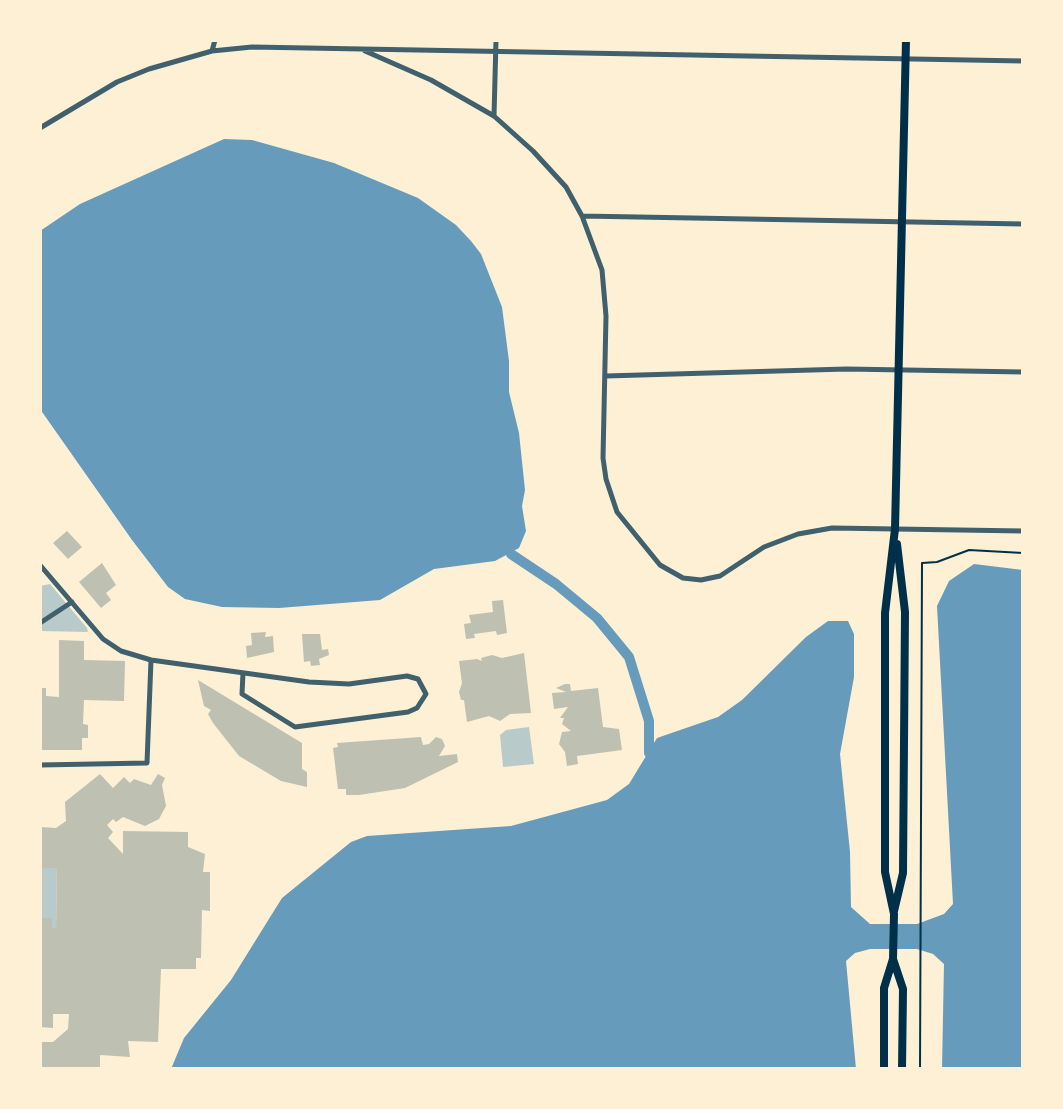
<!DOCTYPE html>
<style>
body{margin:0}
#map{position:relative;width:1063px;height:1109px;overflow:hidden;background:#fdf0d5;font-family:Lato,sans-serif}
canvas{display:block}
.frame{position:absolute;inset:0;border:42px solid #fdf0d5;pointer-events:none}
</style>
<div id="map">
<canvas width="1063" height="1109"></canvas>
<div class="frame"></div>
</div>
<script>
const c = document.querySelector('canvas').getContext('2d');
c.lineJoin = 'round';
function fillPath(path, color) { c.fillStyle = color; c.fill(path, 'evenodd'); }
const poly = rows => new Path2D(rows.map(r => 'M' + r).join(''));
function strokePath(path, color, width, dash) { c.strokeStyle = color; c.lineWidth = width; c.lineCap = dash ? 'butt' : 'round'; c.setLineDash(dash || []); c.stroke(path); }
fillPath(poly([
 [50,584,87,628,88,632,40,631,40,586],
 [529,727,534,764,503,767,500,735,506,730],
 [40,868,57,868,56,928,52,928,52,918,40,918]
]), '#b9caca');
fillPath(poly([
 [224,139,252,140,334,163,418,198,456,225,471,241,481,254,502,307,509,361,509,392,519,433,525,490,522,506,526,531,519,548,495,561,434,569,380,600,279,608,222,607,185,599,168,587,132,540,40,409,40,231,80,204],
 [974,564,1023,570,1023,1069,942,1069,944,964,933,954,917,949,870,949,855,953,846,961,856,1069,171,1069,184,1038,231,980,282,898,351,842,367,836,511,826,607,800,629,784,657,738,718,717,742,700,806,637,828,621,848,621,854,634,854,677,840,754,850,852,851,907,870,924,917,924,944,914,953,904,937,606,949,581]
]), '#669bbc');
strokePath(poly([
 [511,554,556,584,597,618,629,657,649,721,649,753]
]), '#669bbc', 10);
fillPath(poly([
 [67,531,82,547,68,559,53,543],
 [102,563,116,585,106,593,111,600,101,608,79,582],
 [503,600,507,633,497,635,496,631,474,634,475,638,466,639,464,624,471,623,469,615,493,612,492,601],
 [266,632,265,637,273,636,274,652,247,658,246,646,252,645,251,633],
 [302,634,320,634,322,650,328,649,329,655,319,659,320,665,311,666,310,661,304,662],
 [59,640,84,641,84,660,125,661,124,701,84,700,83,724,88,725,88,738,82,738,82,750,40,750,40,688,46,688,46,696,59,697],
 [524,653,531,713,510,714,500,721,489,716,467,722,464,700,461,700,459,692,462,683,459,661,477,659,482,661,481,658,492,655,502,658],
 [198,680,302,743,302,769,307,772,307,787,281,781,239,756,213,723,208,714,211,710,204,706],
 [565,684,570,684,571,691,598,688,603,727,619,729,622,750,577,756,578,764,567,766,565,752,559,744,562,732,571,731,562,724,564,718,560,718,568,707,554,709,552,693,566,692,556,688],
 [421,737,423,745,429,744,436,737,442,739,445,746,439,756,457,754,458,762,405,788,359,795,346,795,346,789,338,789,333,748,338,747,337,743],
 [100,774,113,788,124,777,130,783,134,779,151,785,158,774,165,778,162,785,166,806,159,819,145,826,123,817,116,822,113,819,107,825,113,832,108,838,123,854,123,831,188,832,188,847,205,854,203,872,210,872,210,911,202,910,201,958,196,958,196,969,161,969,158,1042,128,1041,130,1057,100,1055,100,1069,40,1069,40,1042,53,1042,68,1029,69,1014,53,1014,53,1028,40,1027,40,918,52,918,52,928,56,928,57,868,40,868,40,827,56,828,66,821,65,802]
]), '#bec0b2');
strokePath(poly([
 [920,1069,922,563,937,562,969,550,1023,553]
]), '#003049', 2);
strokePath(poly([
 [212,51,215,40],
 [365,51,431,80,494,116,533,151,566,187,582,216,602,270,606,316,603,458,606,479,617,512,660,565,683,578,701,580,720,576,764,547,798,534,832,528,1023,531],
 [494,116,496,40],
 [40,128,117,82,149,69,212,51,252,47,1023,61],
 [582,216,1023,224],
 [606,376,846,369,1023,372],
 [40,565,103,639,121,651,151,660,309,682,349,684,407,676,418,679,426,694,417,708,408,712,295,727,242,694,243,673],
 [40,623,72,602],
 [40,765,147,763,151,660]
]), '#3f606c', 5);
strokePath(poly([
 [894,911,903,873,905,612,897,544],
 [893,959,903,989,902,1069],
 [884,1069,884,988,893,959,894,914,885,872,885,613,895,529,906,40]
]), '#003049', 8);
</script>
